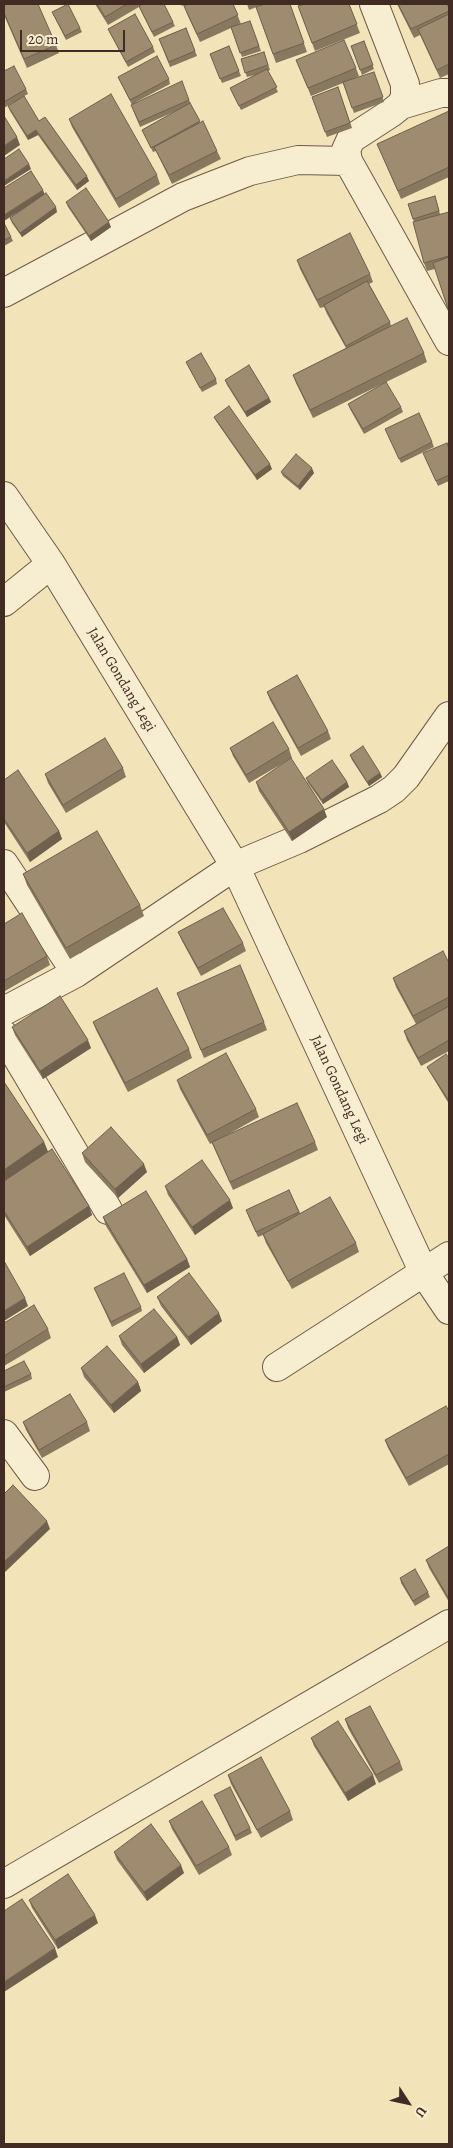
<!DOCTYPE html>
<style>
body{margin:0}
#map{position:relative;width:453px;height:2148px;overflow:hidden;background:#f2e4b8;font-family:Alegreya,serif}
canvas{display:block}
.frame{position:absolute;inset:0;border:5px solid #422b22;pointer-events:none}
.north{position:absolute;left:383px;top:2078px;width:50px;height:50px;-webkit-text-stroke:4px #f7edd1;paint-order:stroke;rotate:125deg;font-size:14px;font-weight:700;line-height:20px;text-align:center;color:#422b22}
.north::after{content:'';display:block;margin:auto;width:18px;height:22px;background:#422b22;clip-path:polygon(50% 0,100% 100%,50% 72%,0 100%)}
.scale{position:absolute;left:20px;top:30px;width:105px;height:22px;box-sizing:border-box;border:2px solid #422b22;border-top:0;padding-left:6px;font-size:15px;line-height:18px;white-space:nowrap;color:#422b22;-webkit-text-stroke:4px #f7edd1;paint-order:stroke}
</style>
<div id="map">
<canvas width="453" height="2148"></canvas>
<div class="frame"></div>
<div class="north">U</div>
<div class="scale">20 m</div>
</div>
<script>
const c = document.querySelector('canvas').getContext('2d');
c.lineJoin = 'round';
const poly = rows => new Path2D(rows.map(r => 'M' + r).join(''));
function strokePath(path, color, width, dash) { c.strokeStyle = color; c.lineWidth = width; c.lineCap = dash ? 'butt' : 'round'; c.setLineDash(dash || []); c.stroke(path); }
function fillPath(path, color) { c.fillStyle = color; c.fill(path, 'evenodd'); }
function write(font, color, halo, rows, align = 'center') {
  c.font = font + ' Alegreya,serif'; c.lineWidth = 4; c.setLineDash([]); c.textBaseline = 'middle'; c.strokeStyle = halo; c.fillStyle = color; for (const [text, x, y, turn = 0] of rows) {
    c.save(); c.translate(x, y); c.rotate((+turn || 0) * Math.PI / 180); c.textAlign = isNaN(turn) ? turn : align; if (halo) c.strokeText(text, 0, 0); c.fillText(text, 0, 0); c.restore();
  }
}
const minor = poly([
 [374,4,405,84,405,97,401,105,391,113,351,139,346,150,348,161,449,341],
 [401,105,441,93,449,93],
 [4,293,183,197,250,171,298,160,348,161],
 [4,496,51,564,235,866,424,1273,449,1310],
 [4,602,51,564],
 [4,864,76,973],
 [4,1011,76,973,235,866,299,839,379,799,394,789,406,777,449,716],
 [4,1035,108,1210],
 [277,1367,449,1256],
 [4,1434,35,1476],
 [4,1884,449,1624]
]);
strokePath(minor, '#6e5948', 30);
strokePath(minor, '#f7edd1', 28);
fillPath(poly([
 [4,4,56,45,59,53,27,68,4,15],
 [95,4,141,4,141,5,173,22,175,26,154,37,139,7,108,25],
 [181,4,233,4,241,24,250,21,261,51,242,57,231,28,200,42,187,14,184,6,186,5,182,6],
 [247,4,264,4,249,10],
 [290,4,307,52,276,63,256,7],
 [349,4,360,33,315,51,298,6,301,5],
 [397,4,447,4,449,8,449,74,440,78,420,35,414,38],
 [52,12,80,28,82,32,66,40],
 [186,28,197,56,170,67,159,39],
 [108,29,153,47,155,52,128,67,110,33],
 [364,41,374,69,362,75,351,46],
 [229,46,241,76,222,83,210,54],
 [264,52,270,70,268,71,278,92,241,110,230,88,255,75,247,77,241,59],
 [296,60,356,68,359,76,351,80,374,72,384,102,354,113,343,83,311,96],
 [4,71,26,89,28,94,24,96,39,121,89,181,77,190,38,135,28,140,10,111,8,106,17,100,4,108],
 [118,77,169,79,170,84,136,102,189,100,200,123,217,151,221,159,172,184,156,151,153,152,142,130,176,111,140,127,133,110,132,105],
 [338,87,352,128,327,137,312,97],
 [449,113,449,177,401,199,377,144],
 [69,119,157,175,160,184,119,208,72,127],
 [44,194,57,212,22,237,12,223,10,218],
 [435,196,440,214,449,212,449,312,435,269,427,271,424,263,414,222,408,204],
 [66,202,111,227,91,241,68,207],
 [4,223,13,241,4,246],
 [297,260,370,274,373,282,369,284,390,322,391,326,424,353,427,362,313,418,296,383,293,375,346,348,327,314,324,307,320,308,300,269],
 [186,362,216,379,217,384,202,392],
 [225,380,269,398,271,402,247,417,227,385],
 [348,404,401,407,403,412,364,434,350,409],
 [214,417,272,469,257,480,216,421],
 [385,429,432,442,434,447,401,463],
 [449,449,449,481,438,486,425,458],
 [281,472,314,473,300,490,283,476],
 [267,692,328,731,331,739,301,756,270,700],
 [230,748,289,749,292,758,249,783,233,756],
 [350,755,380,773,382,777,369,786,352,760],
 [123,768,126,777,66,813,48,783,45,774],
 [306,778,347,782,349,787,323,804,308,783],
 [4,780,59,831,62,839,30,862,4,822],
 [256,782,327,817,292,841,259,791],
 [23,874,140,905,144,916,70,959,27,885],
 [4,924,47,956,50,965,5,991,4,988],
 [178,932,243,943,246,951,201,976,182,941],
 [449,963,449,1051,421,1066,407,1040,404,1031,416,1024,396,987,393,978],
 [177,993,264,1022,267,1030,204,1058],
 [93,1022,189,1049,192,1058,128,1092,96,1030],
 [12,1027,91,1048,43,1079,15,1035],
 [449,1058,449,1104,429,1071,427,1067],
 [177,1080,256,1109,259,1117,220,1139,315,1142,318,1150,233,1190,212,1143,210,1144,180,1089],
 [4,1082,44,1142,48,1152,89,1206,92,1215,30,1256,4,1215],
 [82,1153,147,1172,118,1198,85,1162],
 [165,1186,233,1208,195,1235,168,1195],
 [289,1190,300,1213,356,1243,359,1252,292,1289,266,1243,263,1235,258,1237,248,1215],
 [103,1217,187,1259,190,1267,147,1293,106,1226],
 [94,1288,141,1307,142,1311,112,1327],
 [157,1297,222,1321,191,1345,161,1306],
 [4,1323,48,1329,51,1338,4,1366],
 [119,1336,177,1337,180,1345,144,1373,122,1345],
 [81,1368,138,1382,141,1391,114,1413,84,1377],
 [4,1371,31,1374,32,1379,4,1392],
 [449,1411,449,1464,409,1486,388,1448,385,1440],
 [23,1422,87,1422,90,1431,42,1458,26,1430],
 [449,1546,449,1602,429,1568,426,1560],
 [400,1578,428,1592,430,1597,415,1606,401,1583],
 [345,1719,400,1762,403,1770,379,1783,348,1728],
 [311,1738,376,1784,348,1801,314,1746],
 [228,1775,290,1811,293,1820,261,1838,231,1784],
 [214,1795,250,1828,252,1833,236,1841],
 [169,1821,229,1847,232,1855,199,1875,172,1829],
 [114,1852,184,1873,147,1901,117,1860],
 [29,1900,98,1923,58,1949,32,1908]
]), '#887860');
fillPath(poly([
 [36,130,38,135,28,140,27,136],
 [17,137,20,145,4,156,4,146],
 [29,164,31,169,4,186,4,181],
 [87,176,89,181,77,190,76,185],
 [43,190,45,195,4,221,4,215],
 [56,207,57,212,22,237,20,233],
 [109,222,111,227,91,241,89,236],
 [269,398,271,402,247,417,245,412],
 [270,464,272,469,257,480,255,475],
 [312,468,314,473,300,490,298,486],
 [380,773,382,777,369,786,367,782],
 [347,782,349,787,323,804,322,800],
 [324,809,327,817,292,841,289,832],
 [59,831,62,839,30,862,27,853],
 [88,1040,91,1048,43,1079,40,1071],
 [44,1142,48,1152,4,1183,4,1170],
 [144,1164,147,1172,118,1198,115,1189],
 [230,1200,233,1208,195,1235,192,1227],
 [89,1206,92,1215,30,1256,27,1247],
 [187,1259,190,1267,147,1293,144,1285],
 [25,1298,28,1306,4,1321,4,1311],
 [219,1313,222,1321,191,1345,188,1337],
 [177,1337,180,1345,144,1373,141,1364],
 [138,1382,141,1391,114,1413,111,1405],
 [47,1521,50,1529,4,1573,4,1562],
 [373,1775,376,1784,348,1801,345,1793],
 [181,1865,184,1873,147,1901,144,1892],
 [95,1915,98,1923,58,1949,55,1940],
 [55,1948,58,1957,4,1992,4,1982]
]), '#6f614e');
const building = poly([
 [4,4,38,4,56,45,24,59,4,13,4,4],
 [68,4,80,28,65,36,52,12,68,4],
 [97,4,127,4,105,17,97,4],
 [143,4,164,4,173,22,152,32,139,6,143,4],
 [188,4,233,4,238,15,197,34,184,6,188,4],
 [265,4,290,4,304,43,273,54,256,7,265,4],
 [305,4,349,4,357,24,312,43,298,6,305,4],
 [398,4,447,4,449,8,449,11,411,29,398,4],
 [135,14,153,47,126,62,108,29,135,14],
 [449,14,449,64,437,70,418,29,449,14],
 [250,21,259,46,240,53,231,27,250,21],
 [186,28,195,51,169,62,159,39,186,28],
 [344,40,356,68,308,88,296,60,344,40],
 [364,41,373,65,360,70,351,46,364,41],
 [229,46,239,71,220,79,210,54,229,46],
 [264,52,268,65,245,73,241,59,264,52],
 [157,56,169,79,130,100,118,77,157,56],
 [14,66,26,89,4,102,4,71,14,66],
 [267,69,277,87,239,106,230,88,267,69],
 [374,72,383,97,352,108,343,82,374,72],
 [182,81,189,100,139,122,131,105,182,81],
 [338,87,350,123,325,132,312,97,338,87],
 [111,94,157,175,116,199,69,119,111,94],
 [24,96,39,121,45,117,87,176,76,185,36,130,27,136,8,106,24,96],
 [190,103,200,121,151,148,142,130,190,103],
 [449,111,449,167,398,191,377,144,449,111],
 [4,116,17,137,4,146,4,116],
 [203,121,217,151,169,175,154,147,203,121],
 [19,149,29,164,4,181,4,159,19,149],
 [31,171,43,190,4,215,4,188,31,171],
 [86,188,109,222,89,236,66,202,86,188],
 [46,193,56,207,20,233,10,218,46,193],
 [435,196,439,211,413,219,408,204,435,196],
 [449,212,449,256,424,263,413,222,449,212],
 [4,223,11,237,4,240,4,223],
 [350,233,370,274,317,300,297,260,350,233],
 [449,257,449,312,433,263,449,257],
 [367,281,390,322,346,346,324,305,367,281],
 [407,318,424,353,310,410,293,375,407,318],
 [201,353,216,379,200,388,186,362,201,353],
 [249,365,269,398,245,412,225,380,249,365],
 [386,382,401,407,363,429,348,404,386,382],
 [229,406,270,464,255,475,214,417,229,406],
 [419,413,432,442,399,459,385,429,419,413],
 [447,443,449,449,449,475,436,481,423,453,447,443],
 [296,454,312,468,298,486,281,472,296,454],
 [297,675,328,731,298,748,267,692,297,675],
 [273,722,289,749,246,775,230,748,273,722],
 [105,738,123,768,63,805,45,774,105,738],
 [363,746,380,773,367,782,350,755,363,746],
 [291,758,324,809,289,832,256,782,291,758],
 [332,760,347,782,322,800,306,778,332,760],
 [18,770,59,831,27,853,4,819,4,780,18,770],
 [97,831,140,905,66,948,23,874,97,831],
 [223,908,243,943,198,968,178,932,223,908],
 [22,913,47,956,4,981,4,924,22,913],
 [443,951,449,963,449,997,413,1016,393,978,443,951],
 [240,965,264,1022,201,1050,177,993,240,965],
 [157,988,189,1049,125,1083,93,1022,157,988],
 [60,996,88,1040,40,1071,12,1027,60,996],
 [449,1006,449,1040,418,1058,404,1031,449,1006],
 [226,1053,256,1109,207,1135,177,1080,226,1053],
 [446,1054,449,1058,449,1101,427,1067,446,1054],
 [4,1082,44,1142,4,1170,4,1082],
 [297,1103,315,1142,230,1182,212,1142,297,1103],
 [111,1127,144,1164,115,1189,82,1153,111,1127],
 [52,1149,89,1206,27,1247,4,1211,4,1181,52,1149],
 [202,1160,230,1200,192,1227,165,1186,202,1160],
 [289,1190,299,1212,256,1232,246,1210,289,1190],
 [146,1191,187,1259,144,1285,103,1217,146,1191],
 [330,1197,356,1243,288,1281,263,1234,330,1197],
 [4,1261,25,1298,4,1311,4,1261],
 [124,1273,141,1307,111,1322,94,1288,124,1273],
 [189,1273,219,1313,188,1337,157,1297,189,1273],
 [34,1305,48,1329,4,1356,4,1323,34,1305],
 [154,1309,177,1337,141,1364,119,1336,154,1309],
 [107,1346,138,1382,111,1405,81,1368,107,1346],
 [24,1361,31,1374,4,1387,4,1371,24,1361],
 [70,1394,87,1422,39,1450,23,1422,70,1394],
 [446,1406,449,1411,449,1454,406,1478,385,1440,446,1406],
 [13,1485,47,1521,4,1562,4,1494,13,1485],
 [449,1546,449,1599,426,1560,449,1546],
 [415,1569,428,1592,413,1601,400,1578,415,1569],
 [370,1706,400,1762,376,1775,345,1719,370,1706],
 [338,1721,373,1775,345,1793,311,1738,338,1721],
 [261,1757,290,1811,257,1830,228,1775,261,1757],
 [230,1787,250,1828,235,1836,214,1795,230,1787],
 [202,1801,229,1847,196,1866,169,1821,202,1801],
 [151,1824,181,1865,144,1892,114,1852,151,1824],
 [68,1874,95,1915,55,1940,29,1900,68,1874],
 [22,1899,55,1948,4,1982,4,1911,22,1899]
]);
fillPath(building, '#9e8b70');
strokePath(building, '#6f614e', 1);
write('15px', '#422b22', '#f7edd1', [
 ["Jalan Gondang Legi",121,680,59],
 ["Jalan Gondang Legi",339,1090,65]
]);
</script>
